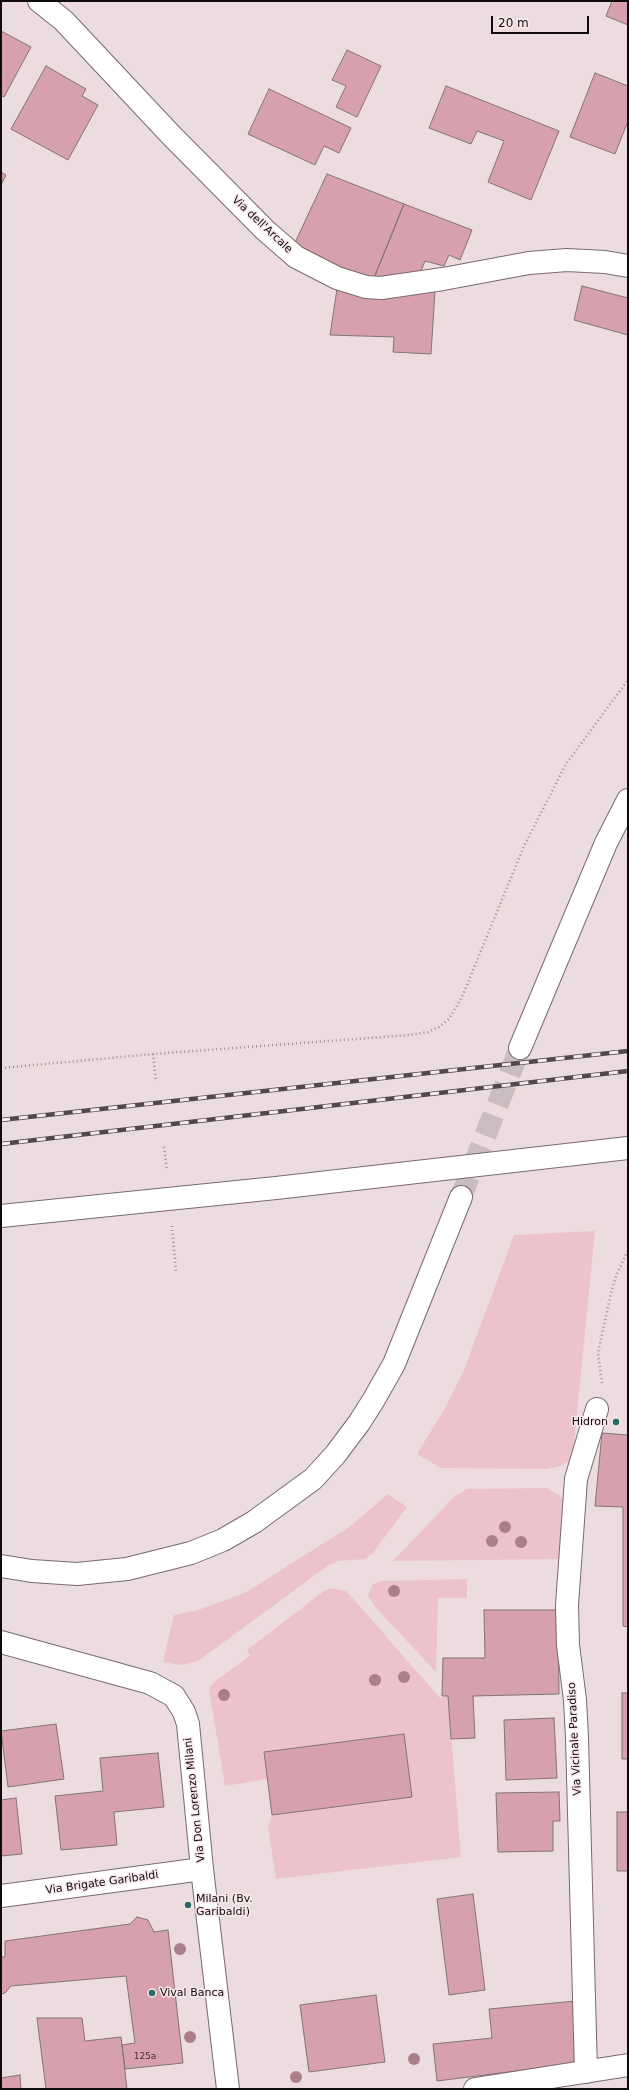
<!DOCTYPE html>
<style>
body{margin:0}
#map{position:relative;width:629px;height:2090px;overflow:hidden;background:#ecdcdf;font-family:"DejaVu Sans",sans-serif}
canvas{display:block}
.frame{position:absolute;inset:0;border:2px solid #100b0c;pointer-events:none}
.scale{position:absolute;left:491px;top:16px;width:98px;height:18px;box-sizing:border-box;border:2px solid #100b0c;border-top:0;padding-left:5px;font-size:12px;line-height:14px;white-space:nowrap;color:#100b0c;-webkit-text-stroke:3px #fae9ec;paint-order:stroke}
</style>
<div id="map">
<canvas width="629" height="2090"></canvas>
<div class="frame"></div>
<div class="scale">20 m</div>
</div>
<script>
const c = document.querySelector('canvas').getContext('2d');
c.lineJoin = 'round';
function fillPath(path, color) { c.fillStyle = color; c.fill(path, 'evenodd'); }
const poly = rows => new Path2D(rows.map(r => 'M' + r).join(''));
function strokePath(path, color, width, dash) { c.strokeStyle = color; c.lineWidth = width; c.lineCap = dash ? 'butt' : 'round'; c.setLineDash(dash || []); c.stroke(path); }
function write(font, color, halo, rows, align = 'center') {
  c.font = font + ' "DejaVu Sans",sans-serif'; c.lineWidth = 3; c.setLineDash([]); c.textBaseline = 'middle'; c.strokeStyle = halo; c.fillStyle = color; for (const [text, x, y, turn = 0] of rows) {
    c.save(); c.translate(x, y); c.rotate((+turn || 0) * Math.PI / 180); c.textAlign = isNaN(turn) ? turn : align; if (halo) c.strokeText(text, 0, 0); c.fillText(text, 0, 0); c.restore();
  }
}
fillPath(poly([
 [595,1231,573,1453,568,1462,560,1466,547,1469,441,1468,417,1454,445,1408,464,1370,514,1235],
 [547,1488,560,1496,564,1501,563,1559,393,1561,454,1497,467,1489],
 [388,1494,407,1507,373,1553,365,1559,338,1561,329,1565,198,1661,181,1665,163,1662,174,1615,198,1610,245,1593,349,1527],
 [467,1579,467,1598,438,1598,436,1672,375,1607,368,1595,373,1584,382,1581],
 [331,1588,346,1591,350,1595,440,1698,448,1696,461,1857,276,1879,268,1826,272,1815,412,1797,403,1734,264,1752,267,1779,225,1786,209,1689,215,1681,250,1656,247,1650,324,1591]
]), '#edc3cb');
const building = poly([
 [612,1,628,1,628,25,606,16,612,1],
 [1,31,31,47,4,97,1,96,1,31],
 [347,50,381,66,357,117,336,107,346,86,332,80,347,50],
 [46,66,86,89,82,96,98,105,68,160,11,129,46,66],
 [595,73,628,86,628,121,615,154,570,137,595,73],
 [446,86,559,131,531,200,488,182,504,141,477,131,471,144,429,128,446,86],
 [269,89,351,128,339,153,324,146,315,165,248,134,269,89],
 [1,172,6,175,1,185,1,172],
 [327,174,404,204,374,278,345,274,293,247,327,174],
 [404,204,472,230,460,260,449,255,444,266,425,261,419,276,374,278,404,204],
 [582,286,628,298,628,335,574,320,582,286],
 [337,289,387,294,435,291,431,354,393,352,394,337,330,335,337,289],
 [602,1433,628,1435,628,1627,623,1626,623,1507,595,1506,602,1433],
 [484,1610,558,1610,559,1694,473,1696,475,1738,451,1739,448,1696,442,1696,443,1658,485,1658,484,1610],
 [622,1693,628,1693,628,1759,622,1759,622,1693],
 [554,1718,557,1778,506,1780,504,1720,554,1718],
 [56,1724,64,1779,8,1787,1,1731,56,1724],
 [404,1734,412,1797,272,1815,264,1752,404,1734],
 [158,1753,164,1807,114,1812,117,1845,61,1850,55,1796,103,1791,100,1758,158,1753],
 [559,1792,560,1821,553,1821,553,1851,498,1852,496,1793,559,1792],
 [16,1798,22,1854,1,1856,1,1800,16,1798],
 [617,1812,628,1812,628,1871,617,1871,617,1812],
 [473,1894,485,1990,449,1995,437,1899,473,1894],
 [137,1917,148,1920,154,1932,168,1930,183,2063,125,2069,122,2045,135,2043,126,1976,11,1986,5,1993,1,1994,1,1957,5,1957,5,1941,130,1924,137,1917],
 [376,1995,385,2062,309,2072,300,2005,376,1995],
 [576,2001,580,2063,437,2081,433,2044,492,2038,489,2009,576,2001],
 [37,2018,82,2018,85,2041,121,2037,127,2089,46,2089,37,2018],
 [20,2075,21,2089,1,2089,1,2078,20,2075]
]);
fillPath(building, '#d6a0ac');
strokePath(building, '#817376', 1);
strokePath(poly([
 [461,1197,520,1048]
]), '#cbbdbf', 22, [22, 11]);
const minor = poly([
 [39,1,64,21,170,134,265,230,296,257,337,278,366,287,381,288,443,279,529,263,567,260,605,262,628,266],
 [1,1216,276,1188,628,1148],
 [1,1642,150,1683,174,1696,184,1712,188,1724,202,1869,228,2089],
 [1,1896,202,1869],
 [586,2072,577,1738,575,1700,568,1645,567,1605,576,1479,597,1409],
 [475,2089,628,2065]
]);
const major = poly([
 [520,1048,606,843,628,800],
 [1,1566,32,1571,77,1574,127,1569,191,1553,223,1540,254,1522,313,1479,335,1455,359,1423,373,1401,394,1364,461,1197]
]);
strokePath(minor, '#786a6d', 24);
strokePath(major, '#786a6d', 24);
strokePath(poly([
 [153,1054,156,1082],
 [1,1068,153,1054,410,1035,428,1032,439,1027,449,1019,462,997,524,846,566,764,628,680],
 [164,1147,167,1171],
 [172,1226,176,1272],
 [602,1383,598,1353,611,1293,616,1276,628,1250]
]), '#9b8f91', 2.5, [1, 3]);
strokePath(minor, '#fff', 22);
strokePath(major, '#fff', 22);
const rail = poly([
 [1,1120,628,1051],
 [1,1144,628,1071]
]);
strokePath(rail, '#50484a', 4.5);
strokePath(rail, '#fae9ec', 3, [9]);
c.fillStyle = '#aa7e8a';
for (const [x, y] of [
 [505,1527],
 [492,1541],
 [521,1542],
 [394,1591],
 [404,1677],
 [375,1680],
 [224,1695],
 [180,1949],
 [190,2037],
 [414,2059],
 [296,2077]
]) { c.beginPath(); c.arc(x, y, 6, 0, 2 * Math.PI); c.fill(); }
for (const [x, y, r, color] of [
 [616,1422,4,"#246b61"],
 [188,1905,4,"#246b61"],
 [152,1993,4,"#246b61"]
]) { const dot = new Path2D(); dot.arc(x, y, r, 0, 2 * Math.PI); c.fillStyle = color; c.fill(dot); strokePath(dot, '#fae9ec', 1.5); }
write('9px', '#423034', null, [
 ["125a",145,2057]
]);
write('11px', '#100b0c', '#fae9ec', [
 ["Via dell'Arcale",262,225,43],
 ["Via Vicinale Paradiso",575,1739,-93],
 ["Via Don Lorenzo Milani",195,1800,-96],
 ["Via Brigate Garibaldi",102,1883,-8]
]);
write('11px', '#100b0c', '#fae9ec', [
 ["Hidron",608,1422,"right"],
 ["Milani (Bv.",196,1899],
 ["Garibaldi)",196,1912],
 ["Vival Banca",160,1993]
], 'left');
</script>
